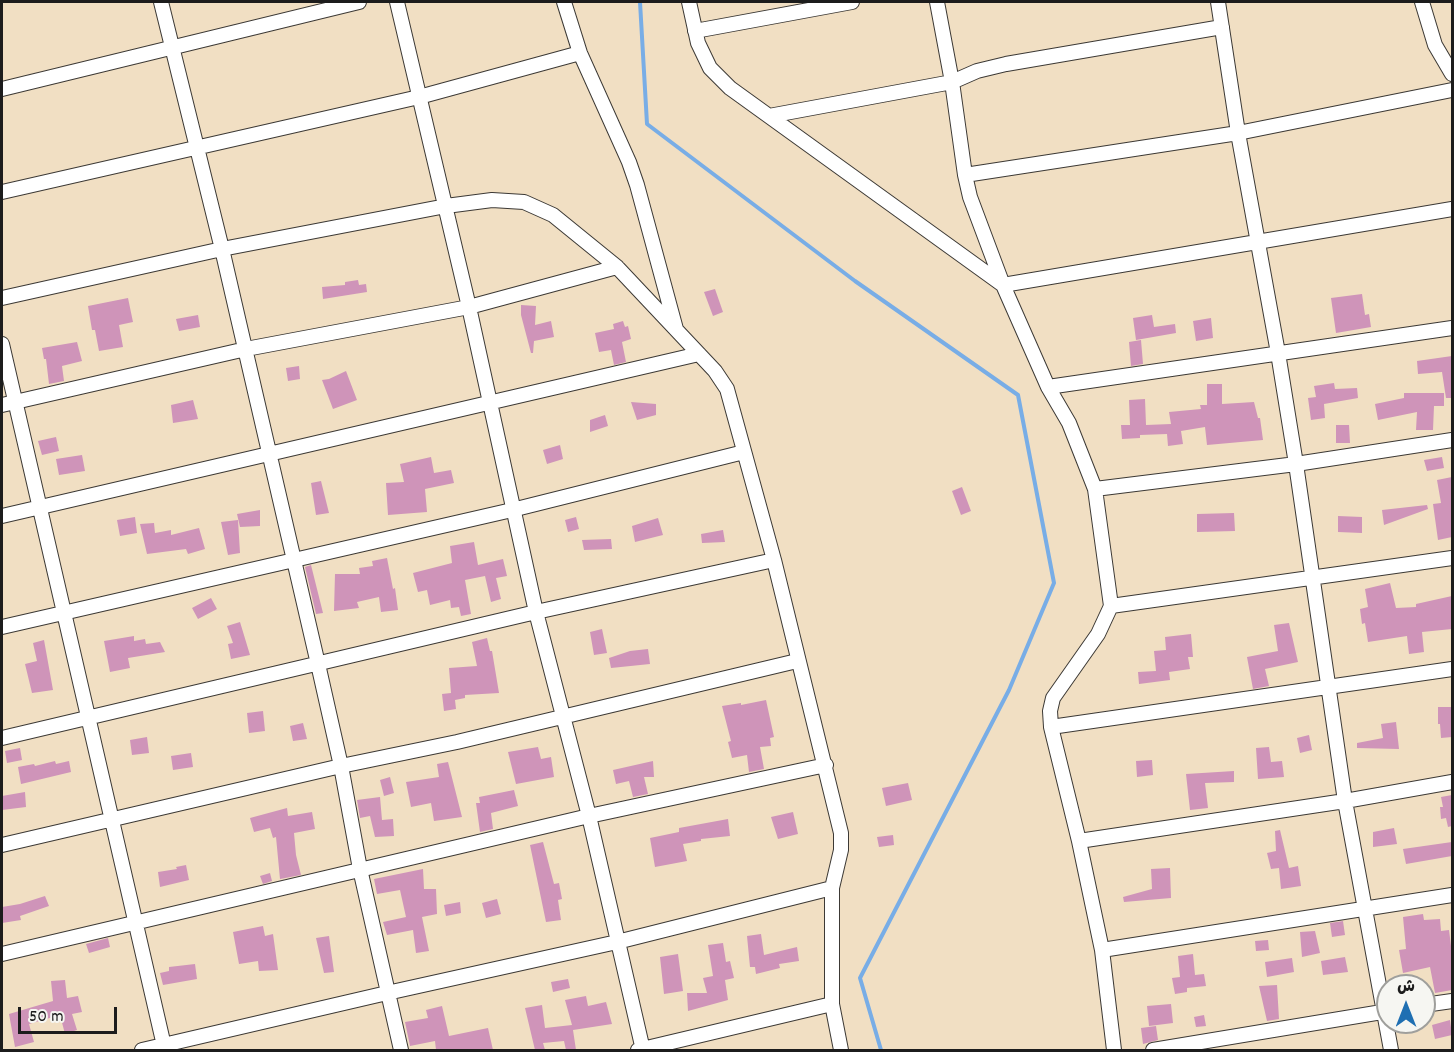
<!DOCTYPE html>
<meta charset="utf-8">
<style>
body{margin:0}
#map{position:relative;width:1454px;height:1052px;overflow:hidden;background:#f1dfc3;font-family:Dekko,"Playpen Sans Arabic",sans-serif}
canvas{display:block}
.frame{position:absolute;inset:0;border:3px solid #1c1c1c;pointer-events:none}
.north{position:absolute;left:1376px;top:974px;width:60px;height:60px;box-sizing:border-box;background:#f6f6f2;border:2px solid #9f9f9c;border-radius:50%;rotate:0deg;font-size:16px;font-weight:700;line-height:24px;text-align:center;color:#1c1c1c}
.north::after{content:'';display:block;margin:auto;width:21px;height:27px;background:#1f6fb2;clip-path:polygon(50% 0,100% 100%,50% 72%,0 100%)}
.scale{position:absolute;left:18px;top:1007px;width:99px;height:27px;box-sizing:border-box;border:3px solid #1c1c1c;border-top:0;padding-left:8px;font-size:18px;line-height:21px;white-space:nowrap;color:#1c1c1c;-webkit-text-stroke:4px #f6f6f2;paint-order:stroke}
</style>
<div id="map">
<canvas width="1454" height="1052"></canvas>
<div class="frame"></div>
<div class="north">ش</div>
<div class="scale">50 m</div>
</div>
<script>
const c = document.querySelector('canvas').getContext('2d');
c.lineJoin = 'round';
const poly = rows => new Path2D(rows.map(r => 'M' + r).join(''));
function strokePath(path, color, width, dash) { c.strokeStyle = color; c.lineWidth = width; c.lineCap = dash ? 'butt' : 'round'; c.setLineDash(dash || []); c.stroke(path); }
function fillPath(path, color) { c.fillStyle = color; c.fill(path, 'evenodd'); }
strokePath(poly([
 [640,2,647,124,855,281,1018,395,1054,583,1009,690,860,978,881,1050]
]), '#78ade6', 4);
fillPath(poly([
 [358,280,359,285,366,284,367,292,323,299,322,287,345,285,345,282],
 [715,289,723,312,713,316,704,292],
 [1362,294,1365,315,1369,314,1371,327,1336,333,1331,298],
 [128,298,133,322,119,325,123,347,99,351,95,330,92,330,88,306],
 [521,305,536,306,535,325,551,321,554,337,534,341,533,353,531,353,521,315],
 [198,315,200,327,179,331,176,319],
 [1152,315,1154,327,1175,324,1176,333,1136,340,1133,318],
 [1211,318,1213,338,1196,341,1193,321],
 [623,321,625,327,628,326,631,339,622,342,626,362,614,365,611,350,599,352,595,333,614,329,613,324],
 [1141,340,1143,364,1131,366,1129,342],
 [77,342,82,361,62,366,64,381,49,384,46,359,44,359,42,348],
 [1452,356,1452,398,1446,398,1442,372,1418,374,1417,361],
 [299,366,300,379,288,381,286,368],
 [346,371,357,400,333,409,322,380,329,379],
 [1334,383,1335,389,1357,388,1358,398,1324,404,1325,418,1311,420,1308,398,1316,397,1314,386],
 [1207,384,1222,384,1222,404,1254,402,1258,418,1260,418,1263,440,1207,445,1205,427,1181,431,1183,444,1168,446,1167,434,1140,435,1140,438,1122,439,1121,425,1130,425,1129,400,1145,399,1146,425,1171,424,1169,412,1201,409,1200,405,1207,405],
 [1404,393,1444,393,1444,406,1434,406,1433,430,1416,430,1417,412,1378,420,1375,404,1404,398],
 [193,400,198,419,173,423,171,405],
 [631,402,656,404,656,415,637,420],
 [605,415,608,426,590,432,590,420],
 [1336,425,1349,425,1350,443,1336,443],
 [56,437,59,451,42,455,38,441],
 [560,445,563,459,547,464,543,450],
 [82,455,85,471,59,475,56,459],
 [431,457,434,473,451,470,454,483,425,489,427,512,388,515,386,483,404,482,400,464],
 [1442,457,1444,468,1427,471,1424,460],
 [1452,477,1452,537,1438,540,1433,504,1441,503,1437,480],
 [321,481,329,513,316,515,311,483],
 [962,487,971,511,961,515,952,491],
 [1427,505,1428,509,1384,525,1382,510],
 [260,510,260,526,240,527,237,514],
 [1234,513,1235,531,1197,532,1197,514],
 [1338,516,1362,517,1362,533,1338,532],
 [135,517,137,533,120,536,117,520],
 [576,517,579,529,568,532,565,520],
 [658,518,663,535,635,542,632,526],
 [238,520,240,553,228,555,221,522],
 [154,523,155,533,171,530,171,535,199,528,205,549,188,554,186,549,147,554,140,524],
 [723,530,725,542,702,543,701,534],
 [611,539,612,549,584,550,582,540],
 [474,542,478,565,503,559,507,576,496,578,501,599,491,602,485,576,465,580,471,614,461,616,459,607,451,608,450,600,430,605,427,590,418,592,413,573,452,563,450,546],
 [387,558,393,589,395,588,398,610,381,612,379,597,357,602,359,608,334,611,335,574,360,574,359,568,373,566,372,561],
 [311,565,323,613,316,614,305,567],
 [1390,583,1396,608,1416,607,1416,604,1452,596,1452,629,1422,632,1424,652,1409,654,1407,636,1368,642,1365,623,1362,624,1360,609,1368,607,1365,589],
 [211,598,217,609,198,619,192,608],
 [240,622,250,655,231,659,228,644,233,643,227,626],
 [1289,623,1298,662,1265,669,1269,686,1253,689,1247,657,1278,651,1274,625],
 [602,629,607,653,594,655,590,632],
 [1191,634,1193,657,1188,657,1190,669,1169,672,1170,680,1139,684,1138,672,1156,671,1154,651,1166,650,1165,637],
 [134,636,134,641,145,639,146,644,160,642,165,652,128,658,130,668,110,672,104,641],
 [487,638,490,651,492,651,499,693,465,695,465,698,455,700,456,709,444,711,442,694,451,693,449,668,477,666,472,642],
 [44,640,53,690,32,693,25,664,37,661,33,643],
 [648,649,650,664,611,668,609,658,630,651],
 [766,700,774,737,770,738,771,746,760,747,764,769,749,772,747,755,732,758,728,742,731,741,722,706,741,703,741,705],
 [1438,707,1452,707,1452,737,1441,738,1440,724,1438,724],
 [263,711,265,731,249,733,247,713],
 [1396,722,1399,749,1357,748,1357,743,1383,738,1381,724],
 [303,723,307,739,293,741,290,726],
 [1309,735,1312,750,1300,753,1297,738],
 [147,737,149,753,132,755,130,740],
 [538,747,541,759,551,757,554,777,516,784,508,752],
 [1269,747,1271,762,1282,761,1284,777,1258,779,1256,748],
 [20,748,22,760,7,763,5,751],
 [191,753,193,767,173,770,171,756],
 [1152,760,1153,775,1137,777,1136,761],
 [55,761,56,764,69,761,71,772,21,784,18,767,34,764,35,766],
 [653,761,654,777,644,777,648,794,633,797,629,781,616,784,613,770],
 [448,762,462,817,434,821,431,803,411,807,406,782,439,777,437,764],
 [1234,771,1234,782,1205,783,1208,808,1190,810,1186,774],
 [390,777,394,793,384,796,380,780],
 [908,783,912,800,886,806,882,788],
 [514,790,518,806,491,813,493,829,480,832,476,803,480,803,479,797],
 [25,792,26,807,2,810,2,796],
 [1452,795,1452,826,1448,827,1446,818,1441,819,1440,807,1443,807,1441,797],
 [380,797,382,820,393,819,394,836,375,837,370,816,360,818,357,800],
 [287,808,288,816,312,812,315,829,294,833,296,855,301,875,280,879,276,837,273,838,270,828,254,832,250,818],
 [793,812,798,834,778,839,771,817],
 [728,819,730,836,701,839,701,841,683,844,687,861,655,867,650,838,679,832,679,828],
 [1394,828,1397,844,1373,847,1373,832],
 [1280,830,1289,868,1298,866,1301,886,1281,889,1279,868,1271,869,1267,853,1276,851,1275,831],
 [893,835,894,845,879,847,877,837],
 [543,842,554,884,559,883,562,899,558,900,561,920,546,922,530,845],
 [1452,842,1452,856,1406,864,1403,849],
 [186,865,189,880,160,887,158,872,177,869,176,867],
 [1170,868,1171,898,1124,902,1123,897,1152,889,1151,869],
 [423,869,424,889,436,889,437,914,422,917,429,951,416,953,413,930,387,935,383,922,406,917,400,890,377,894,374,879],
 [270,873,272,881,263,884,260,876],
 [45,896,49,906,20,916,21,920,2,923,2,907,20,904],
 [497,899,501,914,486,918,482,903],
 [460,902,461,913,446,916,444,905],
 [1423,914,1424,920,1440,919,1441,931,1449,930,1452,954,1452,990,1435,993,1430,967,1403,973,1399,950,1406,949,1403,917],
 [1343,921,1345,935,1332,937,1330,923],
 [263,926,265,936,273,934,278,970,259,971,258,961,239,964,233,932],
 [1315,931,1320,953,1302,957,1300,932],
 [761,934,764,955,797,947,799,961,779,964,780,968,756,974,755,967,750,967,747,936],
 [329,936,334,972,324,973,316,938],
 [108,938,110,947,89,953,86,944],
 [1268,940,1269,950,1256,951,1255,941],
 [723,943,726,962,730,961,734,978,725,980,728,1000,688,1011,687,993,707,993,703,978,713,976,708,945],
 [678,954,683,991,664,994,660,957],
 [1193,954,1195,975,1204,974,1206,986,1187,988,1187,992,1175,994,1172,978,1180,977,1178,956],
 [1345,957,1348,972,1323,975,1321,961],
 [1292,958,1294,972,1267,977,1265,962],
 [195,964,197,979,163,985,160,973,169,971,169,967],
 [568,979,570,988,553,992,551,982],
 [65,980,67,998,78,996,82,1012,72,1014,77,1030,65,1034,60,1015,29,1024,34,1042,15,1047,9,1014,53,1001,51,981],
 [1277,985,1279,1019,1267,1021,1259,986],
 [586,996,588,1006,606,1002,612,1024,573,1030,576,1050,566,1050,564,1041,543,1043,545,1050,535,1050,525,1008,542,1005,545,1028,572,1025,565,1000],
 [1171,1004,1173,1023,1149,1026,1147,1006],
 [442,1006,449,1036,488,1028,493,1050,436,1050,435,1041,410,1046,405,1022,428,1018,426,1010],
 [1204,1015,1206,1026,1196,1027,1194,1017],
 [1450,1020,1452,1035,1435,1039,1432,1025],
 [1156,1026,1158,1040,1143,1044,1141,1028]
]), '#cf94b9');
const street = poly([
 [161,2,222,249,318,664,341,766,360,869,401,1050],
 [397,2,469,307,536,612,589,816,643,1050],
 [564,2,580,53,629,162,637,185,676,329],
 [689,2,698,43,710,68,730,88,1003,285,1452,209],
 [937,2,952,82,965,175,970,197,1003,285,1048,387,1069,423,1095,489,1111,606,1098,634,1053,698,1050,711,1051,727,1079,841,1102,950,1114,1050],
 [1218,2,1238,133,1278,353,1296,464,1345,801,1391,1050],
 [1422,2,1435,45,1452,74],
 [695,31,852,2],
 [2,89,359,2],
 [769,116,952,82,977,71,1006,64,1222,27],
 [965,175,1238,133,1452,90],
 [2,192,419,97,580,53],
 [2,298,222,249,446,206,492,200,524,202,553,215,617,267,715,371,727,389,774,560,841,833,841,850,832,888,832,1004,841,1050],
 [2,344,165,1050],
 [1048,387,1452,328],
 [2,405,246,349,469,307,617,267],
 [1095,489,1296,464,1452,440],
 [2,516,699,354],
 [1111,606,1452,558],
 [2,627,512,510,744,452],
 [1051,727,1452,669],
 [2,738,536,612,774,560],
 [1079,841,1345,801,1452,782],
 [2,845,341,766,457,742,797,661],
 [1102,950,1452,895],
 [2,954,589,816,826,765],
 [1424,1005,1452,1001],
 [142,1050,387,993,617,942,832,888],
 [638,1050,832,1004],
 [1153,1050,1388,1011]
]);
strokePath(street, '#3c3935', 16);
strokePath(street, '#fff', 14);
</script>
